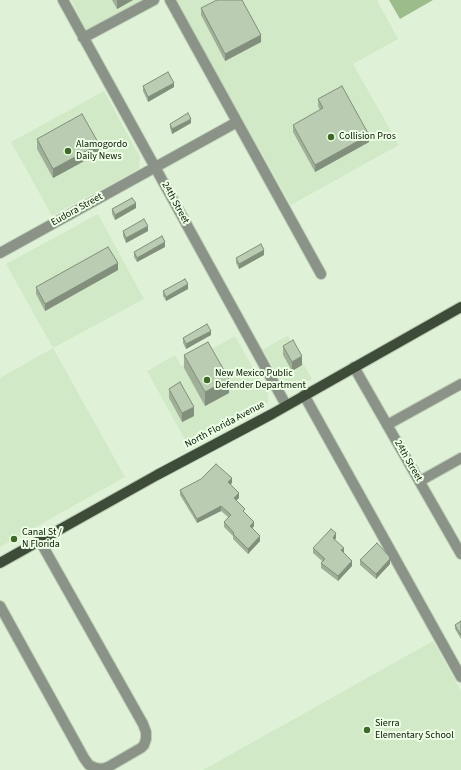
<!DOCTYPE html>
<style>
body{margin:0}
canvas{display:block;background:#dff2d7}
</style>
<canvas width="461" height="770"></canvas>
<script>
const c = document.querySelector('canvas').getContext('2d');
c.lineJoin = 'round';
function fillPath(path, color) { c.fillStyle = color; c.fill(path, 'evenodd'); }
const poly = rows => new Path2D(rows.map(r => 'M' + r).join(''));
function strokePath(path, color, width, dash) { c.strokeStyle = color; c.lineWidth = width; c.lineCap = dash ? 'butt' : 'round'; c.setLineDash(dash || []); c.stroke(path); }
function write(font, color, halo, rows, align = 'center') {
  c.font = font + ' "Source Sans 3",sans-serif'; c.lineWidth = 4; c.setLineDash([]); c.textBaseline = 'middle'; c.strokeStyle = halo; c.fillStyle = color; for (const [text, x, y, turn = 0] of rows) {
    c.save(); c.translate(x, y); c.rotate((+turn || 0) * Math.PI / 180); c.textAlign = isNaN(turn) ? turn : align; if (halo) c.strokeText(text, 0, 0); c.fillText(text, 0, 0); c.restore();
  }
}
fillPath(poly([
 [71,0,143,0,87,31],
 [176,0,377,0,398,39,353,64,399,145,291,205],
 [104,91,140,157,139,169,52,216,11,142],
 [98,214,144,299,53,348,125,477,0,547,0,378,53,348,6,264],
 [235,336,268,394,268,403,189,447,147,371,175,355,181,366],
 [288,336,312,379,290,390,284,387,263,349],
 [433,641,461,691,461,770,203,770]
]), '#d2e9c7');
fillPath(poly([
 [389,0,433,0,400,19]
]), '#9cbc8c');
const minor = poly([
 [63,0,286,405],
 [170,0,321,274],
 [83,38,154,0],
 [0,253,237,122],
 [354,367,461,554],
 [304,395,461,677],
 [387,425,461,384],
 [420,481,461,458],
 [0,606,84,758,89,765,96,768,102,769,108,767,141,748,144,745,146,739,146,732,143,724,40,541]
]);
const major = poly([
 [0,563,157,475,272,414,461,307]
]);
strokePath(minor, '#bdceb6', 12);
strokePath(major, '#bdceb6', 12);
strokePath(minor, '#8b9287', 10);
strokePath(major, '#3e4b38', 10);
fillPath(poly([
 [112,0,133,0,117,9],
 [201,8,261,42,225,61,201,15],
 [143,86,174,87,148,102,143,91],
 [318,99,369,142,315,172,293,132,293,125,320,110,318,106],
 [191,123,172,134,170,128,170,124],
 [37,139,99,153,53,178,37,149],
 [136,208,115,220,112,214,112,209],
 [123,231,148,231,126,243,123,236],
 [165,247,137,262,134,257,134,252],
 [264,255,239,269,236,263,236,258],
 [118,270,45,311,36,294,36,287],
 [188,289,166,301,163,296,163,291],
 [211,335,186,349,183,343,183,338],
 [283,346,302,365,292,371,283,355],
 [184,355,229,393,205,406,184,368],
 [169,389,194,416,182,422,169,398],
 [232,483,230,485,239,498,236,500,254,526,252,528,260,541,248,554,233,539,233,536,224,527,224,522,228,517,221,511,197,523,180,495,180,490],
 [336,538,335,540,352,566,338,581,321,568,321,563,322,561,313,553,313,548],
 [360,560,390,564,376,579,360,565],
 [461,621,461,639,455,629,455,625]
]), '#a0af98');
fillPath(poly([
 [117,0,133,0,117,9],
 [261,35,261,42,225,61,225,54],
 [174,83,174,87,148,102,148,97],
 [191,119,191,123,172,134,172,129],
 [369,135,369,142,315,172,315,165],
 [99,144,99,153,53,178,53,169],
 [136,203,136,208,115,220,115,215],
 [148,226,148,231,126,243,126,238],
 [165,242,165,247,137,262,137,258],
 [264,250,264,255,239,269,239,264],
 [118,263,118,270,45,311,45,304],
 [188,284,188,289,166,301,166,297],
 [211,331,211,335,186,349,186,344],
 [302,356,302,365,292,371,292,362],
 [229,379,229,393,205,406,205,392],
 [194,407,194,416,182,422,182,413],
 [232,478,232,483,228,487,228,482],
 [239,493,239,498,234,503,234,498],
 [221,506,221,511,197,523,197,519],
 [254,522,254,526,250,531,250,526],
 [336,533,336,538,333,542,333,538],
 [260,536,260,541,248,554,248,549],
 [344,548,344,552,341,555,341,550],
 [390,559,390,564,376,579,376,574],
 [352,561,352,566,338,581,338,576]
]), '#828f7c');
const building = poly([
 [217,0,242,0,261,35,225,54,201,8,217,0],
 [168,72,174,83,148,97,143,86,168,72],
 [342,86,369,135,315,165,293,125,323,108,318,99,342,86],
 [188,113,191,119,172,129,170,124,188,113],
 [82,114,99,144,53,169,37,139,82,114],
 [132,198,136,203,115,215,112,209,132,198],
 [144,219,148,226,126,238,123,231,144,219],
 [162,236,165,242,137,258,134,252,162,236],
 [261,244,264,250,239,264,236,258,261,244],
 [108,247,118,263,45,304,36,287,108,247],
 [185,279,188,284,166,297,163,291,185,279],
 [207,324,211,331,186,344,183,338,207,324],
 [293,340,302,356,292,362,283,346,293,340],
 [208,342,229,379,205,392,184,355,208,342],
 [180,382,194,407,182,413,169,389,180,382],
 [216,464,232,478,228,482,239,493,234,498,245,509,243,511,254,522,250,526,260,536,248,549,233,534,234,533,224,522,231,515,221,506,197,519,180,490,201,479,216,464],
 [331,529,336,533,333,538,344,548,341,550,352,561,338,576,321,563,325,559,313,548,331,529],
 [377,543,389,556,390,559,376,574,360,560,377,543],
 [461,621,461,635,455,625,461,621]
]);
fillPath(building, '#baccb1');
strokePath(building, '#828f7c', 1);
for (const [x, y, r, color] of [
 [331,137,4,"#3f6926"],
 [68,151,4,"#3f6926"],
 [207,380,4,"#3f6926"],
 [14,539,4,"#3f6926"],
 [367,730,4,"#3f6926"]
]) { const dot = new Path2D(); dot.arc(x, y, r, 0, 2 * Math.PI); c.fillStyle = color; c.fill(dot); strokePath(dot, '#ecffe4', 1.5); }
write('10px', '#0d140a', '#ecffe4', [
 ["Collision Pros",339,137],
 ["Alamogordo",76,145],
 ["Daily News",76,157],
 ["New Mexico Public",215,374],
 ["Defender Department",215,386],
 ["Canal St /",22,533],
 ["N Florida",22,545],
 ["Sierra",375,724],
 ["Elementary School",375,736]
], 'left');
write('10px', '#0d140a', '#ecffe4', [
 ["24th Street",175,203,61],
 ["Eudora Street",77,210,-29],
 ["North Florida Avenue",225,425,-28],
 ["24th Street",408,461,60]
]);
</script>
